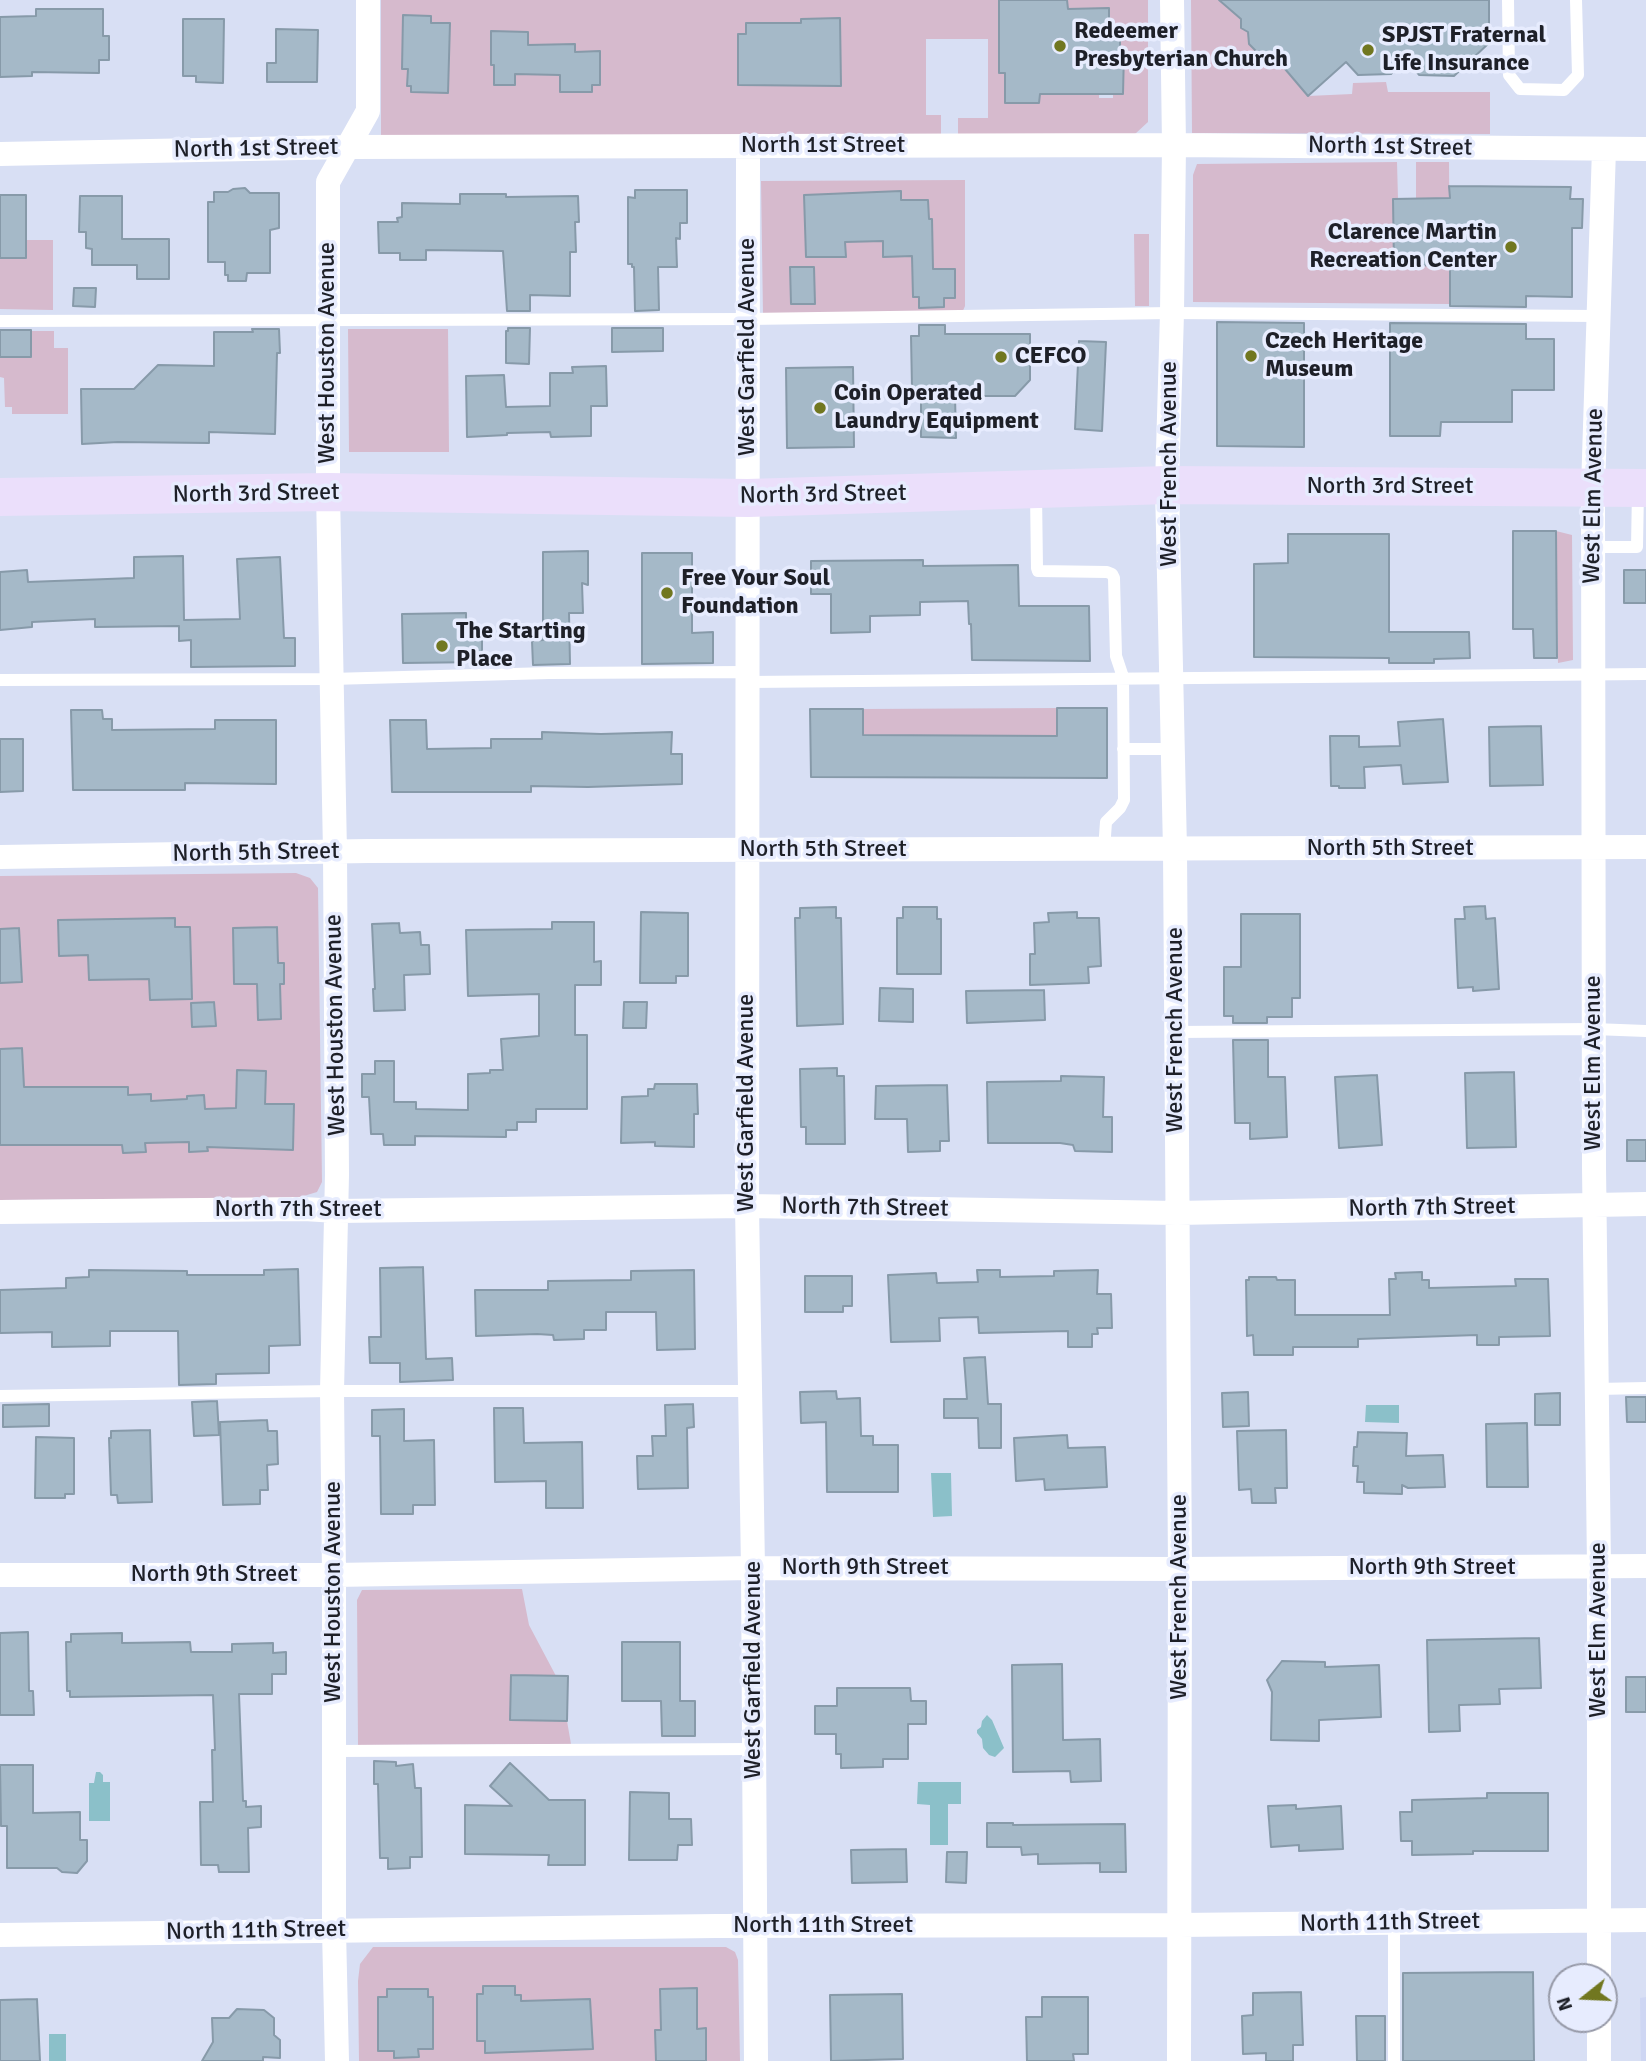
<!DOCTYPE html>
<style>
body{margin:0}
#map{position:relative;width:1646px;height:2061px;overflow:hidden;background:#d8dff4;font-family:Signika,sans-serif}
canvas{display:block}
.north{position:absolute;left:1548px;top:1963px;width:70px;height:70px;box-sizing:border-box;background:#e7ecfe;border:2px solid #979aa8;border-radius:50%;rotate:252deg;font-size:19px;font-weight:700;line-height:28px;text-align:center;color:#1e2028}
.north::after{content:'';display:block;margin:auto;width:24px;height:32px;background:#717720;clip-path:polygon(50% 0,100% 100%,50% 72%,0 100%)}
</style>
<div id="map">
<canvas width="1646" height="2061"></canvas>
<div class="north">N</div>
</div>
<script>
const c = document.querySelector('canvas').getContext('2d');
c.lineJoin = 'round';
function fillPath(path, color) { c.fillStyle = color; c.fill(path, 'evenodd'); }
const poly = rows => new Path2D(rows.map(r => 'M' + r).join(''));
function strokePath(path, color, width, dash) { c.strokeStyle = color; c.lineWidth = width; c.lineCap = dash ? 'butt' : 'round'; c.setLineDash(dash || []); c.stroke(path); }
function write(font, color, halo, rows, align = 'center') {
  c.font = font + ' Signika,sans-serif'; c.lineWidth = 7; c.setLineDash([]); c.textBaseline = 'middle'; c.strokeStyle = halo; c.fillStyle = color; for (const [text, x, y, turn = 0] of rows) {
    c.save(); c.translate(x, y); c.rotate((+turn || 0) * Math.PI / 180); c.textAlign = isNaN(turn) ? turn : align; if (halo) c.strokeText(text, 0, 0); c.fillText(text, 0, 0); c.restore();
  }
}
fillPath(poly([
 [1646,1997,1646,2061,1641,2061,1640,1998]
]), '#ced6f3');
fillPath(poly([
 [381,0,999,0,999,73,1005,73,1005,103,1039,103,1040,94,1099,95,1099,98,1113,98,1113,94,1123,93,1124,53,1120,52,1120,39,1109,39,1068,9,1067,0,1148,0,1148,122,1135,134,958,134,958,118,988,118,988,39,926,39,926,115,941,115,941,135,381,135],
 [1191,0,1235,0,1241,19,1241,28,1248,32,1249,44,1263,58,1274,56,1308,96,1352,94,1353,83,1386,82,1388,92,1490,92,1490,134,1192,133],
 [1397,162,1398,199,1393,199,1394,265,1440,265,1440,198,1416,198,1416,162,1449,162,1450,304,1193,302,1193,175,1197,164],
 [965,180,965,306,962,313,763,315,761,181],
 [1134,234,1149,234,1149,306,1135,306],
 [26,240,53,240,53,310,0,309,0,258,26,258],
 [348,329,448,329,449,452,349,452],
 [31,331,54,331,54,348,68,348,68,414,12,414,12,407,5,407,4,378,0,377,0,357],
 [1556,531,1572,535,1573,660,1558,663],
 [1057,708,1064,736,863,735,863,709],
 [296,873,310,878,318,888,322,1182,317,1192,297,1198,0,1200,0,876],
 [522,1589,529,1625,556,1676,568,1676,567,1721,571,1744,358,1745,357,1600,362,1590],
 [373,1947,726,1947,735,1952,738,1960,740,2061,359,2061,358,1981,360,1964]
]), '#d6bacd');
fillPath(poly([
 [1366,1405,1399,1405,1399,1423,1365,1422],
 [931,1473,951,1473,952,1516,933,1517],
 [987,1715,992,1720,1004,1748,995,1757,989,1755,983,1748,982,1739,977,1733,977,1730,981,1727,982,1721],
 [96,1772,100,1772,103,1775,103,1782,110,1782,110,1821,89,1821,89,1783,94,1783],
 [918,1782,961,1782,961,1804,948,1804,948,1845,930,1845,930,1805,917,1804],
 [49,2034,66,2034,66,2061,49,2061]
]), '#8bc0c9');
const building = poly([
 [999,0,1067,0,1068,9,1109,8,1109,39,1120,38,1120,52,1124,52,1123,94,1040,94,1039,103,1005,103,1005,73,999,73,999,0],
 [1219,0,1489,0,1489,43,1454,76,1419,75,1405,57,1391,74,1358,75,1346,62,1308,96,1274,56,1263,58,1249,44,1248,32,1241,28,1241,19,1219,0],
 [36,9,103,9,103,36,109,36,109,60,99,60,99,73,32,72,32,76,0,77,0,17,36,16,36,9],
 [403,15,431,16,431,23,450,23,448,93,411,92,411,86,407,86,408,69,402,69,403,15],
 [840,18,841,86,738,85,738,34,746,34,746,23,801,23,801,19,840,18],
 [183,19,224,19,223,83,196,82,196,76,183,76,183,19],
 [276,29,318,30,317,82,267,82,267,63,276,63,276,29],
 [491,31,528,32,528,45,575,44,575,52,600,51,600,85,592,85,592,92,560,92,560,75,515,74,515,85,494,85,494,65,491,65,491,31],
 [1449,186,1571,187,1570,199,1583,199,1582,228,1572,228,1572,297,1526,296,1526,307,1450,306,1450,265,1394,266,1393,199,1450,198,1449,186],
 [245,188,250,193,279,193,279,228,270,230,270,273,247,273,246,281,228,281,228,275,225,275,225,262,208,262,208,202,214,202,214,192,228,192,233,189,245,188],
 [635,190,687,190,687,223,680,223,680,239,676,238,677,267,658,267,659,310,635,311,634,267,632,267,632,264,628,264,628,197,635,198,635,190],
 [901,191,901,200,928,200,929,219,932,219,933,269,955,269,955,298,944,298,944,307,919,308,919,297,913,297,912,256,883,257,883,241,845,242,846,257,806,257,804,195,901,191],
 [460,194,506,194,506,197,578,196,579,222,575,222,576,252,570,252,570,296,530,295,530,311,507,311,503,251,426,250,426,260,400,260,400,253,379,253,378,222,398,222,397,218,402,217,402,203,460,204,460,194],
 [0,195,26,195,26,258,0,258,0,195],
 [80,196,122,196,122,239,169,239,169,279,137,279,137,265,92,265,92,249,86,248,86,232,79,232,80,196],
 [790,267,814,267,815,304,791,304,790,267],
 [74,288,96,288,95,307,73,306,74,288],
 [1217,322,1304,323,1304,447,1217,446,1217,322],
 [1390,323,1526,324,1526,339,1554,339,1554,390,1512,390,1512,422,1441,422,1440,436,1390,436,1390,323],
 [919,325,945,325,945,334,1030,334,1030,380,1015,396,955,396,956,438,921,437,921,388,912,388,911,336,919,336,919,325],
 [508,328,530,328,529,364,506,363,506,331,508,331,508,328],
 [612,328,663,328,663,351,612,352,612,328],
 [252,329,279,329,280,353,277,353,275,434,209,432,209,443,118,442,82,444,81,389,134,389,158,365,214,366,214,332,253,332,252,329],
 [0,330,31,330,31,357,0,357,0,330],
 [1079,341,1106,342,1102,431,1075,429,1079,341],
 [606,366,607,406,591,406,591,436,551,437,550,432,507,433,507,435,467,437,466,376,504,375,506,407,550,406,550,373,573,373,572,367,606,366],
 [853,367,854,447,787,448,786,368,853,367],
 [1513,531,1556,531,1557,658,1534,658,1533,629,1513,629,1513,531],
 [1288,534,1389,534,1389,632,1469,632,1470,658,1434,659,1434,663,1389,663,1389,658,1254,657,1254,564,1288,563,1288,534],
 [588,551,588,585,582,583,583,613,569,613,570,664,533,665,532,641,543,640,543,552,588,551],
 [642,553,692,553,692,633,713,632,713,663,642,664,642,553],
 [183,556,184,620,240,619,237,559,280,557,284,638,295,638,295,666,191,667,191,640,179,641,179,626,95,627,95,619,32,622,32,627,0,630,0,572,27,570,28,582,134,578,134,557,183,556],
 [923,560,923,566,1018,565,1019,606,1089,606,1090,661,972,660,971,624,969,624,968,601,920,602,920,615,870,616,870,632,831,633,831,594,811,594,811,561,923,560],
 [1624,570,1646,570,1646,603,1624,603,1624,570],
 [466,613,466,630,482,630,482,662,403,663,402,614,466,613],
 [1057,708,1107,708,1107,778,811,777,810,709,863,709,863,735,1057,736,1057,708],
 [71,710,102,710,103,719,112,719,112,730,215,729,215,720,276,720,276,784,185,783,185,790,73,790,71,710],
 [1443,719,1448,782,1403,784,1401,765,1364,767,1365,788,1339,788,1339,786,1331,786,1330,736,1359,736,1359,747,1400,746,1398,722,1443,719],
 [390,720,426,720,427,749,491,748,491,739,542,739,542,732,601,734,672,732,671,754,682,754,682,784,588,787,531,786,531,792,392,792,390,720],
 [1541,726,1543,785,1490,786,1489,727,1541,726],
 [0,739,23,739,23,791,0,792,0,739],
 [1485,906,1486,919,1495,918,1499,989,1473,991,1473,987,1458,988,1455,919,1465,919,1464,907,1485,906],
 [836,907,836,918,841,918,843,1024,797,1026,795,918,800,918,800,908,836,907],
 [903,907,937,907,937,919,941,919,941,974,897,974,897,918,903,918,903,907],
 [641,912,688,913,688,976,676,976,676,983,640,983,641,912],
 [1077,912,1077,918,1099,918,1101,966,1088,967,1089,983,1030,985,1030,954,1035,954,1034,923,1049,922,1048,913,1077,912],
 [1241,914,1300,914,1300,998,1292,998,1292,1017,1267,1017,1267,1023,1233,1023,1233,1016,1224,1016,1224,967,1241,967,1241,914],
 [175,918,175,927,190,927,192,999,150,1000,149,979,89,980,88,955,59,956,58,920,175,918],
 [552,922,594,922,594,962,601,961,601,985,575,985,575,1035,587,1035,587,1109,536,1109,536,1122,517,1122,517,1130,506,1130,506,1137,415,1136,415,1145,384,1145,383,1134,371,1134,369,1097,362,1097,362,1074,375,1074,375,1061,394,1061,394,1102,416,1102,416,1109,468,1110,468,1074,490,1073,490,1070,503,1070,501,1039,539,1036,539,994,468,996,466,930,552,929,552,922],
 [399,923,400,933,420,932,421,945,429,945,430,974,404,975,405,1010,374,1011,373,989,375,989,372,924,399,923],
 [277,927,278,963,284,963,284,984,280,984,281,1019,258,1020,257,984,234,984,233,928,277,927],
 [19,928,22,982,0,983,0,929,19,928],
 [880,988,913,989,913,1022,879,1021,880,988],
 [1044,990,1045,1020,967,1023,966,991,1044,990],
 [214,1002,216,1026,192,1027,191,1003,214,1002],
 [624,1002,647,1002,646,1028,623,1028,624,1002],
 [1233,1040,1268,1040,1268,1077,1285,1077,1287,1137,1250,1139,1250,1123,1235,1123,1233,1040],
 [22,1048,24,1087,128,1087,128,1095,151,1094,151,1101,187,1099,187,1096,204,1095,205,1109,236,1108,237,1070,266,1071,265,1104,294,1104,293,1150,207,1147,208,1151,189,1152,189,1142,145,1143,146,1152,123,1153,122,1145,0,1145,0,1049,22,1048],
 [837,1068,837,1076,844,1076,845,1144,806,1144,806,1127,801,1127,800,1069,837,1068],
 [1514,1072,1516,1147,1467,1148,1465,1073,1514,1072],
 [1377,1075,1382,1145,1339,1148,1335,1077,1377,1075],
 [1061,1076,1104,1077,1103,1117,1112,1117,1112,1152,1075,1151,1073,1145,1060,1143,988,1143,987,1082,1061,1081,1061,1076],
 [655,1084,697,1084,698,1114,694,1114,694,1147,655,1146,655,1142,621,1143,622,1097,648,1096,648,1089,654,1089,655,1084],
 [947,1085,949,1141,940,1141,940,1151,908,1152,907,1119,875,1119,876,1086,947,1085],
 [1627,1140,1646,1140,1646,1161,1627,1161,1627,1140],
 [423,1267,426,1359,452,1358,453,1380,400,1382,400,1363,370,1363,369,1337,381,1337,380,1268,423,1267],
 [298,1269,300,1345,269,1346,269,1373,216,1374,216,1384,179,1385,178,1331,110,1331,110,1346,52,1347,52,1332,0,1333,0,1290,66,1288,66,1278,89,1277,89,1270,187,1271,187,1275,264,1275,264,1270,298,1269],
 [694,1270,695,1349,657,1350,656,1312,606,1312,606,1330,584,1330,584,1339,554,1340,553,1335,537,1334,476,1336,475,1290,548,1290,548,1281,631,1280,631,1271,694,1270],
 [977,1270,1000,1270,1000,1277,1054,1276,1054,1271,1098,1270,1097,1294,1111,1294,1112,1328,1097,1328,1098,1334,1092,1334,1092,1347,1068,1347,1068,1331,979,1333,978,1317,939,1318,940,1341,891,1342,888,1275,936,1273,937,1283,978,1282,977,1270],
 [1422,1272,1422,1280,1429,1280,1429,1288,1516,1286,1515,1279,1548,1279,1550,1336,1499,1337,1499,1345,1477,1345,1477,1335,1358,1339,1358,1347,1293,1347,1293,1355,1254,1355,1253,1335,1247,1336,1246,1280,1249,1280,1249,1277,1276,1277,1277,1280,1295,1280,1295,1315,1390,1315,1389,1279,1396,1279,1395,1273,1422,1272],
 [805,1276,852,1276,852,1306,843,1306,843,1312,805,1312,805,1276],
 [985,1357,988,1404,1001,1404,1001,1448,979,1448,978,1418,944,1418,944,1399,967,1399,964,1358,985,1357],
 [836,1391,837,1399,860,1398,861,1436,873,1436,873,1445,898,1445,898,1492,827,1492,826,1422,801,1423,800,1392,836,1391],
 [1248,1392,1249,1426,1223,1427,1222,1393,1248,1392],
 [1560,1393,1560,1425,1535,1425,1535,1394,1560,1393],
 [1626,1397,1646,1397,1646,1422,1627,1422,1626,1397],
 [217,1401,219,1435,194,1436,192,1402,217,1401],
 [49,1404,49,1426,3,1427,3,1405,49,1404],
 [693,1404,694,1427,687,1428,688,1488,638,1489,637,1456,653,1456,652,1436,666,1436,665,1405,693,1404],
 [494,1408,523,1408,524,1443,582,1442,583,1508,546,1508,546,1481,495,1482,494,1408],
 [404,1409,404,1441,434,1440,435,1505,413,1505,413,1514,381,1514,380,1436,372,1436,372,1410,404,1409],
 [267,1420,268,1431,277,1431,278,1464,267,1465,268,1490,260,1490,260,1504,223,1505,220,1422,267,1420],
 [1527,1423,1528,1487,1487,1487,1486,1424,1527,1423],
 [150,1430,152,1502,118,1503,117,1495,111,1495,109,1438,111,1438,111,1431,150,1430],
 [1286,1430,1287,1488,1275,1488,1276,1503,1252,1503,1251,1489,1239,1490,1237,1431,1286,1430],
 [1358,1432,1407,1433,1406,1456,1443,1455,1445,1487,1408,1488,1402,1485,1402,1494,1364,1493,1364,1482,1357,1482,1358,1466,1353,1466,1354,1447,1357,1447,1358,1432],
 [1067,1435,1068,1448,1105,1447,1107,1487,1045,1490,1044,1479,1016,1481,1014,1438,1067,1435],
 [36,1437,74,1438,74,1494,65,1494,65,1498,35,1498,36,1437],
 [28,1632,29,1691,33,1691,34,1715,0,1715,0,1633,28,1632],
 [122,1633,122,1643,190,1642,191,1652,232,1652,232,1644,273,1643,273,1653,286,1652,286,1674,272,1674,272,1694,239,1694,243,1801,246,1801,246,1807,261,1806,261,1827,248,1828,249,1872,219,1872,218,1865,201,1865,200,1802,213,1802,212,1750,215,1750,213,1695,70,1697,70,1691,67,1691,66,1642,71,1642,71,1634,122,1633],
 [1539,1638,1541,1688,1499,1689,1500,1704,1459,1705,1460,1731,1429,1732,1427,1640,1539,1638],
 [622,1642,680,1642,680,1701,695,1701,695,1736,662,1736,661,1701,622,1701,622,1642],
 [1282,1661,1325,1662,1325,1667,1379,1665,1381,1717,1319,1720,1319,1741,1271,1740,1272,1692,1267,1680,1282,1661],
 [1062,1664,1063,1740,1100,1739,1101,1781,1071,1782,1070,1771,1013,1772,1012,1665,1062,1664],
 [511,1675,568,1676,567,1721,510,1720,511,1675],
 [1626,1677,1646,1677,1646,1712,1626,1712,1626,1677],
 [837,1688,910,1688,911,1701,926,1701,926,1724,908,1724,908,1759,883,1759,883,1767,841,1768,841,1754,836,1754,836,1734,815,1734,815,1706,837,1706,837,1688],
 [374,1761,396,1762,396,1766,413,1764,415,1788,421,1788,422,1857,410,1857,410,1868,388,1869,388,1858,380,1858,378,1784,374,1784,374,1761],
 [510,1763,549,1800,585,1800,585,1865,548,1865,549,1855,465,1854,465,1805,512,1806,490,1786,510,1763],
 [0,1765,33,1765,33,1813,80,1812,80,1840,87,1840,87,1861,77,1873,62,1872,57,1868,7,1868,7,1826,1,1826,0,1765],
 [630,1792,669,1793,669,1819,691,1819,692,1845,678,1845,677,1860,629,1860,630,1792],
 [1487,1793,1548,1793,1548,1851,1473,1851,1473,1854,1412,1855,1412,1841,1401,1841,1400,1812,1412,1812,1412,1800,1487,1798,1487,1793],
 [1296,1805,1296,1809,1341,1806,1343,1849,1299,1851,1299,1845,1271,1847,1268,1806,1296,1805],
 [987,1823,1013,1823,1013,1825,1125,1824,1126,1872,1100,1872,1100,1863,1038,1864,1038,1854,1022,1855,1021,1847,987,1847,987,1823],
 [906,1849,907,1882,852,1883,851,1850,906,1849],
 [947,1852,967,1852,966,1883,946,1882,947,1852],
 [1533,1972,1534,2061,1403,2061,1403,1973,1533,1972],
 [483,1986,515,1986,515,1995,521,1995,521,2001,590,1999,593,2049,485,2053,485,2041,477,2041,477,1994,483,1994,483,1986],
 [697,1988,697,2029,706,2028,706,2061,656,2061,655,2030,661,2030,660,1989,697,1988],
 [387,1989,428,1989,428,1997,433,1997,433,2049,418,2049,419,2057,394,2058,394,2051,378,2051,378,1997,387,1997,387,1989],
 [1301,1992,1303,2045,1293,2045,1293,2061,1266,2061,1266,2053,1243,2054,1242,2016,1253,2015,1253,1993,1301,1992],
 [902,1994,903,2059,831,2061,830,1995,902,1994],
 [1042,1997,1088,1997,1088,2054,1073,2054,1074,2061,1027,2061,1026,2017,1042,2017,1042,1997],
 [37,1999,40,2061,0,2061,0,2000,37,1999],
 [237,2009,264,2010,274,2018,274,2035,280,2040,280,2058,263,2057,263,2061,202,2061,213,2042,212,2018,229,2018,237,2009],
 [1356,2016,1385,2016,1385,2061,1357,2061,1356,2016]
]);
fillPath(building, '#a5b9c8');
strokePath(building, '#879aa9', 2);
strokePath(poly([
 [1508,0,1509,75,1520,89,1564,90,1578,75,1576,0],
 [0,321,748,319,1172,313,1598,316],
 [1036,493,1037,568,1038,571,1107,572,1112,574,1114,578,1116,656,1123,677,1124,800,1120,808,1106,822,1104,850],
 [1593,547,1637,547,1638,490],
 [0,680,331,679,549,673,748,672],
 [748,682,1646,674],
 [1123,749,1173,749],
 [1176,1032,1594,1029,1646,1031],
 [1597,1389,1646,1388],
 [0,1396,332,1391,750,1391],
 [334,1751,754,1749],
 [1394,2061,1394,1923]
]), '#fff', 12);
strokePath(poly([
 [1172,0,1174,145,1172,313,1167,485,1175,850,1180,1569,1179,2061],
 [748,146,747,1206,753,1568,756,2061],
 [0,154,349,147,1174,145,1646,149],
 [0,857,368,851,1646,847],
 [0,1212,304,1209,337,1211,747,1206,1177,1213,1646,1204],
 [0,1575,334,1575,753,1568,1180,1569,1646,1566],
 [0,1935,716,1926,1179,1925,1646,1920],
 [1599,1977,1599,1567,1594,1167,1593,488,1604,149],
 [1599,2019,1599,2061],
 [337,2061,334,1930,334,1575,332,1391,337,1175,335,852,328,492,328,182,368,111,368,0]
]), '#fff', 24);
strokePath(poly([
 [0,497,328,492,748,498,1167,485,1646,488]
]), '#ebdffb', 38);
for (const [x, y, r, color] of [
 [1060,46,7,"#717720"],
 [1368,50,7,"#717720"],
 [1511,247,7,"#717720"],
 [1251,356,7,"#717720"],
 [1001,357,7,"#717720"],
 [820,408,7,"#717720"],
 [667,593,7,"#717720"],
 [442,646,7,"#717720"]
]) { const dot = new Path2D(); dot.arc(x, y, r, 0, 2 * Math.PI); c.fillStyle = color; c.fill(dot); strokePath(dot, '#e7ecfe', 2.5); }
write('bold 24px', '#1e2028', '#e7ecfe', [
 ["Redeemer",1074,32],
 ["Presbyterian Church",1074,60],
 ["SPJST Fraternal",1382,36],
 ["Life Insurance",1382,64],
 ["Clarence Martin",1497,233,"right"],
 ["Recreation Center",1497,261,"right"],
 ["Czech Heritage",1265,342],
 ["Museum",1265,370],
 ["CEFCO",1015,357],
 ["Coin Operated",834,394],
 ["Laundry Equipment",834,422],
 ["Free Your Soul",681,579],
 ["Foundation",681,607],
 ["The Starting",456,632],
 ["Place",456,660]
], 'left');
write('24px', '#1e2028', '#e7ecfe', [
 ["North 1st Street",823,146],
 ["North 1st Street",1390,147,1],
 ["North 1st Street",256,149,-1],
 ["West Garfield Avenue",748,347,-90],
 ["West Houston Avenue",328,353,-90],
 ["West French Avenue",1170,464,-90],
 ["North 3rd Street",1390,487],
 ["North 3rd Street",256,494,-1],
 ["North 3rd Street",823,495,-1],
 ["West Elm Avenue",1594,496,-89],
 ["North 5th Street",1390,849],
 ["North 5th Street",823,850],
 ["North 5th Street",256,853,-1],
 ["West Houston Avenue",336,1025,-91],
 ["West French Avenue",1176,1030,-90],
 ["West Elm Avenue",1594,1063,-90],
 ["West Garfield Avenue",747,1103,-90],
 ["North 7th Street",865,1208,1],
 ["North 7th Street",1432,1208,-1],
 ["North 7th Street",298,1210],
 ["North 9th Street",865,1568],
 ["North 9th Street",1432,1568],
 ["North 9th Street",214,1575],
 ["West Houston Avenue",334,1592,-90],
 ["West French Avenue",1180,1597,-90],
 ["West Elm Avenue",1599,1630,-90],
 ["West Garfield Avenue",754,1670,-90],
 ["North 11th Street",1390,1923,-1],
 ["North 11th Street",823,1926],
 ["North 11th Street",256,1931,-1]
]);
</script>
